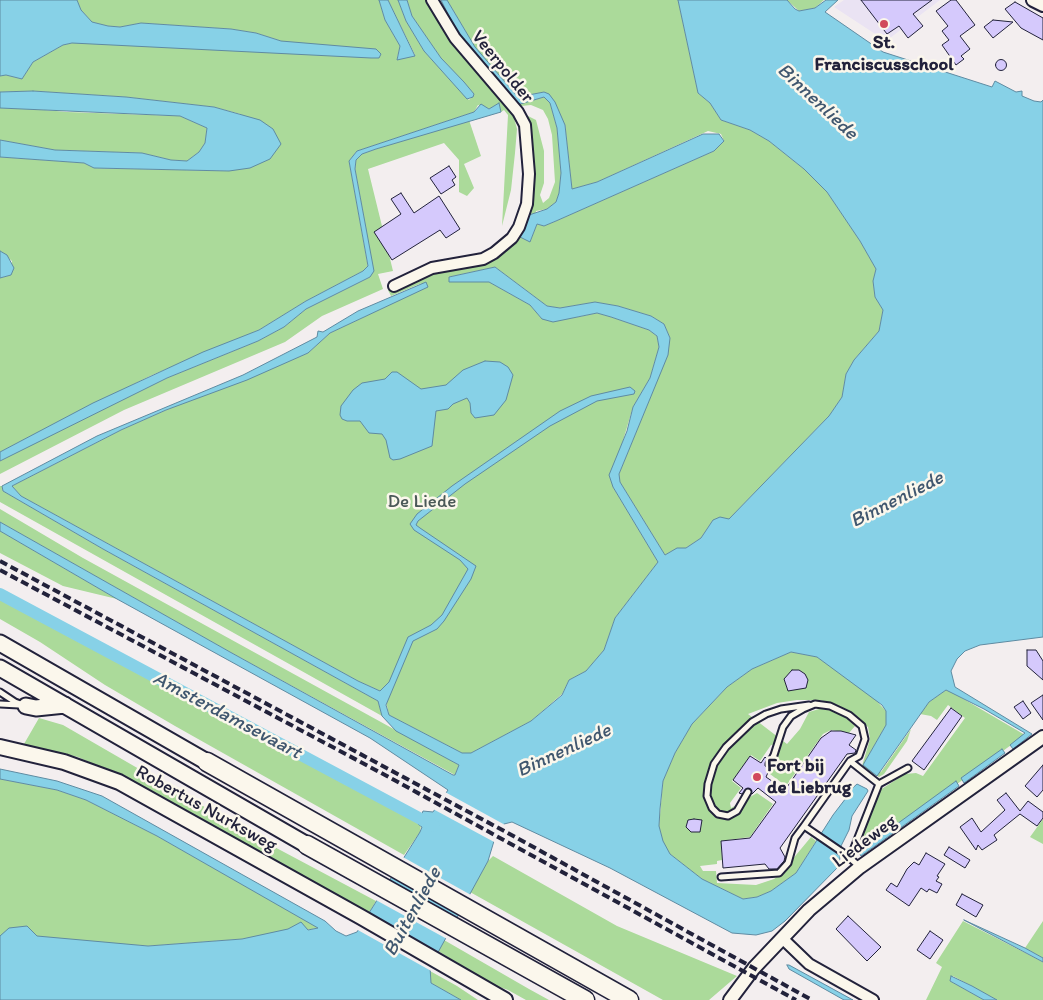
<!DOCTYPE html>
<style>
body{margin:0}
canvas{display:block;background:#f3eeef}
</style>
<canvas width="1043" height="1000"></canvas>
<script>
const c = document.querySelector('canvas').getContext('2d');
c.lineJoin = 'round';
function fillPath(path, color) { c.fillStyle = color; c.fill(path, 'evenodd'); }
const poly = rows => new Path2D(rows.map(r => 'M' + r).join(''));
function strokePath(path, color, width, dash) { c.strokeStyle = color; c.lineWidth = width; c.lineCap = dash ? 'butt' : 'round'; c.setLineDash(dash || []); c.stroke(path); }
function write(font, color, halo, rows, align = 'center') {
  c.font = font + ' Itim,sans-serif'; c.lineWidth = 5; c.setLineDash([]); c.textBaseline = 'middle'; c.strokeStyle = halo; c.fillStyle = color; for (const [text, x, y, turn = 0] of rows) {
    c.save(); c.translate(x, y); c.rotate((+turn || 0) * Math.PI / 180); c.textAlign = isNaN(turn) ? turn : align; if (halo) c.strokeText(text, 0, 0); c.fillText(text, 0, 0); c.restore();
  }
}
fillPath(poly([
 [844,0,940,0,886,41,834,7]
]), '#eae3f3');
fillPath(poly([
 [77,0,379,0,385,20,400,46,397,59,415,55,388,0,398,0,406,21,424,51,469,100,474,94,441,58,412,16,407,0,428,0,510,108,514,118,517,129,515,153,511,190,502,226,508,115,504,110,501,112,499,104,489,109,478,105,474,112,357,151,349,161,368,267,363,271,306,301,259,330,150,376,0,452,0,278,11,275,12,261,0,251,0,157,84,163,95,168,229,171,240,114,214,107,126,97,33,91,0,92,0,76,6,75,22,79,33,62,63,45,72,43,281,41,256,33,231,29,141,23,120,27,108,26,92,22,81,10],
 [447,0,678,0,698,93,710,103,721,120,750,130,769,141,804,169,827,192,860,241,876,269,873,281,875,297,883,310,879,331,854,360,846,374,842,397,829,416,729,519,713,520,701,538,686,548,672,551,665,555,620,482,619,474,654,387,670,338,664,324,651,316,618,306,595,302,560,308,547,306,495,267,449,277,489,282,530,305,542,319,578,317,597,313,611,317,649,330,657,336,659,347,650,378,633,407,622,444,613,487,658,562,615,618,604,650,586,671,569,680,562,694,531,721,471,753,462,753,389,715,386,701,380,691,358,681,21,496,12,486,121,430,166,410,308,353,330,333,368,315,422,283,391,296,388,290,429,272,498,256,506,251,512,243,523,208,529,135,528,116,536,120,544,151,544,183,540,195,543,203,549,198,555,182,552,135,548,119,543,110,531,105,521,106,520,104,544,97,550,103,557,128,561,173,559,193,556,202,547,209,536,211,530,242,537,224,544,226,556,221,714,151,724,141,721,134,708,131,597,182,572,189,565,125,544,92,518,97,475,47],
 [787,0,824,0,815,8,799,11],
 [11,107,67,112,180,116,207,128,205,143,199,152,187,161,171,160,142,153,55,150,0,140,0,108],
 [469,120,481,156,464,164,474,188,467,196,459,192,459,160,444,143,368,169,393,271,378,274,383,289,322,316,285,342,124,410,0,474,0,461,16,452,167,378,258,341,284,327,306,309,370,277,367,235,355,169,356,160,362,154,376,149],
 [0,486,2,486,3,491,103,549,378,701,382,716,0,502],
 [0,509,83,558,459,765,455,775,230,652,0,522],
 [0,531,117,599,63,586,0,553],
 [0,600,421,825,420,832,404,855,175,726,105,685,40,642,0,619],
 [791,652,817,657,870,694,886,711,886,725,863,765,881,772,911,729,907,741,884,774,879,777,862,766,870,739,868,727,838,705,820,700,797,700,777,703,748,714,787,744,800,729,809,712,819,709,829,709,843,715,855,726,849,733,831,730,823,734,786,786,770,774,776,744,771,745,760,761,751,755,732,781,741,788,730,803,731,808,757,793,773,804,750,837,721,841,722,860,717,861,717,864,700,866,703,871,716,871,717,883,756,885,774,879,789,868,791,861,811,837,816,841,796,873,771,891,757,897,743,899,702,879,670,854,662,841,659,826,663,781,675,753,692,724,727,687,752,669],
 [946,690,950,691,1025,735,860,854,857,852,880,790,905,774,916,773,923,776,965,718,948,705,937,720,931,716,920,714,929,702],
 [39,718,63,725,267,843,376,901,369,913,151,790,78,757,24,744],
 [0,779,57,790,86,800,157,836,319,928,242,939,148,946,0,939],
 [1043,819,1043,844,1030,837],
 [493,856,617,926,737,976,709,1000,663,1000,470,892,488,861],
 [963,921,1043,962,1043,1000,997,1000,953,976,950,981,984,1000,926,1000,942,967,936,963],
 [1043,921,1043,958,1025,948],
 [444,940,529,989,549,1000,526,1000,508,990,494,985,438,951],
 [430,971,457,986,478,1000,461,1000,431,983]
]), '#abda9a');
const water = poly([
 [0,0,77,0,81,10,92,22,108,26,120,27,141,23,231,29,256,33,281,41,376,49,381,54,379,58,371,58,72,43,63,45,33,62,22,79,6,75,0,76,0,0],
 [379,0,388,0,415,56,397,60,400,46,385,20,379,0],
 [398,0,407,0,412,16,441,58,464,82,474,94,473,97,467,99,424,51,406,21,398,0],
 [441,0,447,0,475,47,518,97,544,92,549,94,555,102,565,125,572,189,597,182,703,134,719,134,724,141,714,151,556,221,544,226,537,224,530,242,520,237,529,215,547,209,556,202,559,193,561,173,557,128,550,103,544,97,517,105,487,71,456,30,441,0],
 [678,0,787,0,795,9,799,11,815,8,826,0,838,0,825,12,883,52,992,87,995,81,1016,92,1022,91,1022,96,1034,101,1041,102,1043,100,1043,637,980,645,965,651,957,659,951,671,955,687,1032,734,1013,749,1010,745,1025,733,984,709,946,690,929,702,877,776,863,765,886,725,886,711,882,705,817,657,791,652,752,669,727,687,692,724,675,753,663,781,660,809,659,826,663,841,670,854,702,879,743,899,757,897,771,891,796,873,833,815,846,798,847,793,857,784,867,789,868,791,852,816,849,830,841,846,839,866,785,921,772,931,756,935,732,933,610,868,512,822,504,824,494,841,488,861,430,967,431,983,461,1000,0,1000,0,936,9,928,27,926,37,936,148,946,242,939,288,929,301,922,308,930,318,928,157,836,86,800,57,790,0,779,0,769,57,781,102,796,325,921,336,931,346,936,357,932,420,832,422,827,418,824,423,811,433,812,448,790,370,738,117,599,0,531,0,522,230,652,453,775,455,775,459,765,396,731,382,716,378,701,103,549,3,491,2,486,97,436,243,375,317,337,318,331,323,332,358,311,426,282,428,287,330,333,308,353,247,380,166,410,121,430,12,486,21,496,358,681,380,691,389,682,408,637,431,625,442,615,468,569,460,560,414,530,410,524,417,514,452,486,560,411,591,396,630,387,635,391,634,394,597,401,550,426,465,484,418,521,416,525,420,528,476,566,471,579,444,621,437,629,413,641,386,705,389,715,462,753,471,753,531,721,562,695,569,680,586,671,604,650,615,618,658,562,613,487,609,475,627,431,633,407,650,378,659,347,657,336,649,330,611,317,597,313,553,322,542,319,530,305,489,282,449,282,449,277,495,267,547,306,560,308,595,302,618,306,651,316,664,324,670,338,668,355,619,474,620,482,665,555,677,548,686,548,701,538,713,520,720,517,729,519,829,416,842,397,846,374,854,360,879,331,883,310,875,297,873,281,876,269,860,241,827,192,804,169,769,141,750,130,721,120,710,103,698,93,678,0],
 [33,91,126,97,214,107,260,120,273,129,281,144,270,159,250,168,229,171,94,168,84,163,0,157,0,140,55,150,142,153,171,160,187,161,199,152,205,143,207,128,180,116,0,108,0,92,33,91],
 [499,103,501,112,376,149,362,154,356,160,355,169,374,271,370,277,306,309,284,327,258,341,167,378,0,461,0,452,93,403,203,352,259,330,306,301,363,271,368,266,349,161,357,151,474,112,481,104,489,109,499,103],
 [0,251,7,255,14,268,11,275,0,278,0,251],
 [485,361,500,362,508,367,513,375,506,400,494,415,475,418,471,413,470,403,467,398,453,404,448,409,436,411,432,446,400,459,393,460,390,458,386,440,382,434,369,433,360,421,347,421,342,419,340,415,341,406,353,390,362,383,385,379,392,372,397,372,421,389,446,385,463,370,485,361],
 [1002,749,1005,753,964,783,961,778,1002,749],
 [956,781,959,786,861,856,859,853,864,848,956,781],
 [964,920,1025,948,1043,958,1043,962,964,920],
 [787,965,789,965,853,1000,844,1000,789,969,787,965],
 [951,976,972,986,997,1000,984,1000,950,981,951,976]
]);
fillPath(water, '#87d1e7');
strokePath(water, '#5f8ba2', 1);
fillPath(poly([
 [445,792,507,826,496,843,433,809],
 [401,856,471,895,460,916,389,876],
 [387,879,459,918,447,939,374,899],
 [367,912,440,953,433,972,356,929]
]), '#f3eeef');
strokePath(poly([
 [0,594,434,826]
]), '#87d1e7', 12);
const building = poly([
 [861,0,932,0,913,14,923,26,908,38,899,26,887,34,861,0],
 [951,0,956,0,975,25,960,36,970,49,961,56,964,59,956,65,942,45,949,40,942,31,948,26,936,11,951,0],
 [1015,2,1043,18,1043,40,1021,28,1005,9,1015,2],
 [993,20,1013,22,993,38,984,27,993,20],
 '995.5 65a5.5 5.5 0 1 1 11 0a5.5 5.5 0 1 1-11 0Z',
 [449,166,456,177,452,180,455,185,441,194,430,178,449,166],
 [401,193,414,213,439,196,460,229,446,238,440,230,392,260,374,232,401,214,391,199,401,193],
 [1027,650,1036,650,1043,661,1043,680,1027,666,1027,650],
 [792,670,799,670,805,674,808,680,806,688,788,691,784,679,792,670],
 [1043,695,1043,720,1031,703,1043,695],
 [1023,701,1031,713,1023,719,1014,707,1023,701],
 [951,708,962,716,924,770,912,761,951,708],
 [831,731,841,731,856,735,849,745,856,750,855,753,847,754,780,848,785,857,784,861,777,869,769,869,765,864,723,868,721,841,750,838,776,802,758,788,752,794,748,788,742,794,739,793,743,788,733,780,750,756,761,763,765,757,767,759,765,766,770,768,766,777,785,790,821,738,831,731],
 [1043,765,1043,790,1037,797,1025,786,1043,765],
 [1006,793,1020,811,1028,801,1043,812,1043,818,1037,826,1020,814,994,835,997,840,982,850,978,845,976,850,960,827,972,818,981,832,1005,810,997,800,1006,793],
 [694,819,702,820,700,832,691,832,686,827,688,820,694,819],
 [949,847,970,860,965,868,944,855,949,847],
 [926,853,945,864,937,876,939,877,936,881,942,884,937,893,929,889,927,892,921,888,909,906,886,890,891,883,897,887,907,869,914,862,919,865,926,853],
 [962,894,983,905,976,917,956,905,962,894],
 [848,916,881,947,867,961,836,929,848,916],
 [930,931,943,940,930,959,917,950,930,931]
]);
fillPath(building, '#d5c9fc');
strokePath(building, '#22223b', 1);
const service = poly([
 [0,692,15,702,26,706],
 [0,704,19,705],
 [850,761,879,784],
 [769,764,774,755,783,727,791,716,803,709,815,704,830,706,849,715,862,726,865,739,859,756,850,761,804,826],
 [748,792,737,811,728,816,718,814,712,808,707,796,708,784,714,764,726,747,752,722,766,714,781,709,809,705],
 [850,858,879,784,908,768],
 [721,877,779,873,788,863,795,838,804,826,845,854,859,866]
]);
const minor = poly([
 [394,286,432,268,483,259,494,253,512,238,519,227,527,204,529,174,525,125,518,112,455,38,432,0],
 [783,939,809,964,873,1000]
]);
const tertiary = poly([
 [1033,0,1043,5],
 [730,1000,754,968,809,910,860,867,1043,737]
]);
const secondary = poly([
 [0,747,64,762,119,782,361,917,505,1000]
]);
const primary = poly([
 [0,643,207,762],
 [0,668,307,845],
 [26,706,36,708,65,705]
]);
const motorway = poly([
 [207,762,629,1000],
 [307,845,585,1000]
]);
strokePath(service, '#22223b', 9);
strokePath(minor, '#22223b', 14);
strokePath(tertiary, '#22223b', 16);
strokePath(secondary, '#22223b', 18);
strokePath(primary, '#22223b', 19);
strokePath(motorway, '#22223b', 21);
strokePath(service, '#fbf7ec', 5);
strokePath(minor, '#fbf7ec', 10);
strokePath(tertiary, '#fbf7ec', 12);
strokePath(secondary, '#fbf7ec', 14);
strokePath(primary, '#fbf7ec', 15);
strokePath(motorway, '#fbf7ec', 18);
strokePath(poly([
 [0,561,506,832,812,1000],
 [0,570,385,775,796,1000]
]), '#22223b', 4, [8, 4]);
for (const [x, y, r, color] of [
 [884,24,5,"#d1495b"],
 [757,777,5,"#d1495b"]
]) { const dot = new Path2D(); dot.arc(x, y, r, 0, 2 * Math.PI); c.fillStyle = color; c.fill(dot); strokePath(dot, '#fbf7ec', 2); }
write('bold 19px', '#22223b', '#fbf7ec', [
 ["St.",884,43],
 ["Franciscusschool",884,65],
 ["Fort bij",767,766,"left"],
 ["de Liebrug",767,788,"left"]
]);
write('19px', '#22223b', '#fbf7ec', [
 ["Veerpolder",502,67,51],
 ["Robertus Nurksweg",206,809,29],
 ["Liedeweg",865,842,-37]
]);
write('19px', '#4b5958', '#fbf7ec', [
 ["De Liede",422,502]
]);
write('italic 20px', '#40576f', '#fbf7ec', [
 ["Binnenliede",817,102,43],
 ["Binnenliede",897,500,-27],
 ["Amsterdamsevaart",227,716,28],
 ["Binnenliede",564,751,-25],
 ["Buitenliede",413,912,-61]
]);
</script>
